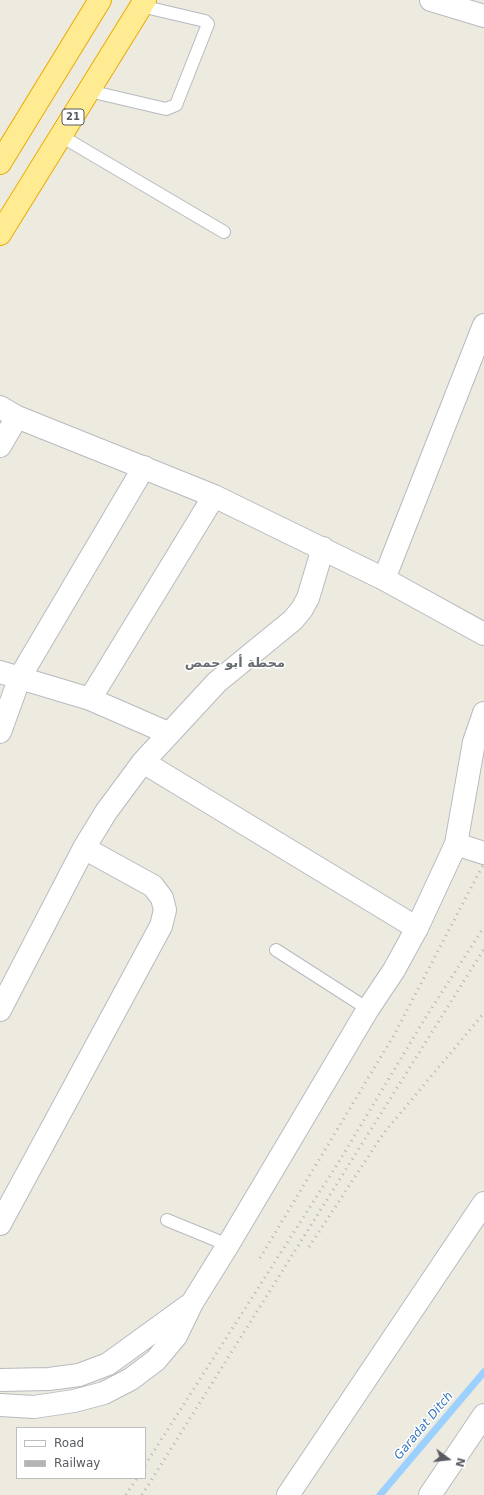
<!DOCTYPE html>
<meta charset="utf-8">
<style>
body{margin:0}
#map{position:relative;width:484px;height:1495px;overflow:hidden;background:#edeadf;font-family:"DejaVu Sans",sans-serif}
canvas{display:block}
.legend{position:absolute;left:16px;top:1427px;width:130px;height:52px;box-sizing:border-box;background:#fff;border:1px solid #bcbec0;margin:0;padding:5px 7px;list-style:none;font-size:12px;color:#585c61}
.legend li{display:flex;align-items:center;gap:8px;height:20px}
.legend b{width:20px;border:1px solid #bcbec0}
.north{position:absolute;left:428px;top:1439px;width:40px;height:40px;-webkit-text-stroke:3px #fff;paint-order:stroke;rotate:105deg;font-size:11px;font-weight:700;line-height:16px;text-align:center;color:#585c61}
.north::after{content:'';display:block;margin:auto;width:14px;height:18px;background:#585c61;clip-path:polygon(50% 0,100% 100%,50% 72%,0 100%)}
</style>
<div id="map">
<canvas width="484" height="1495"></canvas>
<ul class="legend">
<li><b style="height:5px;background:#fff"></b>Road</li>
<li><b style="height:5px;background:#b3b4b4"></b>Railway</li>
</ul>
<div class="north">N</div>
</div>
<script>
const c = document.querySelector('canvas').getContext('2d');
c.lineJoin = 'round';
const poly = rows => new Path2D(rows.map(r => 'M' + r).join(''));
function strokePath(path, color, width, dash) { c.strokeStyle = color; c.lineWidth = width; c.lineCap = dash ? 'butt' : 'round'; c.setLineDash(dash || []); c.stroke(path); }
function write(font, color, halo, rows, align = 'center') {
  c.font = font + ' "DejaVu Sans",Cairo,sans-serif'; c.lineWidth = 3; c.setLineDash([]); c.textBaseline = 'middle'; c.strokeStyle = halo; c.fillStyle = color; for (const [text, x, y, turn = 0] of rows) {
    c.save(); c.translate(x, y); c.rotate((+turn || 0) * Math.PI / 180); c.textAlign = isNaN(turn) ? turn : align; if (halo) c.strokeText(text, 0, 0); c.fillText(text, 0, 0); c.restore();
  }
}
strokePath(poly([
 [380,1495,484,1372]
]), '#9cd1ff', 7);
const service = poly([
 [89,91,166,109,176,105,208,24,205,21,141,6],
 [61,136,224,232],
 [276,950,368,1009],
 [167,1220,228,1245]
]);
const minor = poly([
 [431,0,484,16],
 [0,407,17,417,214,496,384,579,484,634],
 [0,446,17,417],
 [384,579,484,325],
 [0,672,90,699],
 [0,732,20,677,144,467],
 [168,733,90,699,214,496],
 [143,762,417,928],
 [456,844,474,742,484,713],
 [0,1010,84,848,106,812,143,762,217,682,293,620,302,609,308,598,323,548],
 [0,1224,161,926,165,910,162,898,153,886,84,848],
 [288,1495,484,1203],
 [430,1495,484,1415]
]);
const tertiary = poly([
 [0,1380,49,1379,79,1375,108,1364,188,1306],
 [0,1405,34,1407,74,1401,104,1393,131,1379,156,1360,176,1336,192,1303,228,1245,368,1009,394,970,417,928,456,844,484,853]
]);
const trunk = poly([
 [0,163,100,0],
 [0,234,145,0]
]);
strokePath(service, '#b7babf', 14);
strokePath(minor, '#b7babf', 24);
strokePath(tertiary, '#b7babf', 24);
strokePath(trunk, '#ebaa00', 24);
strokePath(service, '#fff', 12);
strokePath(minor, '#fff', 22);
strokePath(tertiary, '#fff', 22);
strokePath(trunk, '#ffec92', 22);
strokePath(poly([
 [309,1247,383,1134,484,1013],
 [260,1258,394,1035,484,863],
 [145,1465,340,1160,424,1020,484,927],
 [126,1495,137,1478],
 [142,1495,484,949]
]), '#b3b4b4', 3, [1, 5]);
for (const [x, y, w] of [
 [73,117,22]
]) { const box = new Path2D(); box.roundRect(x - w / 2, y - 8, w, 16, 3); c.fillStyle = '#fff'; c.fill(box); strokePath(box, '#585c61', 1); }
write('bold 10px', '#585c61', null, [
 ["21",73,117]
]);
write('italic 12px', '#3675c1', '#fff', [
 ["Garadat Ditch",424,1426,-50]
]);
write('bold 13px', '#696e73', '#fff', [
 ["محطة أبو حمص",235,664]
]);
</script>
